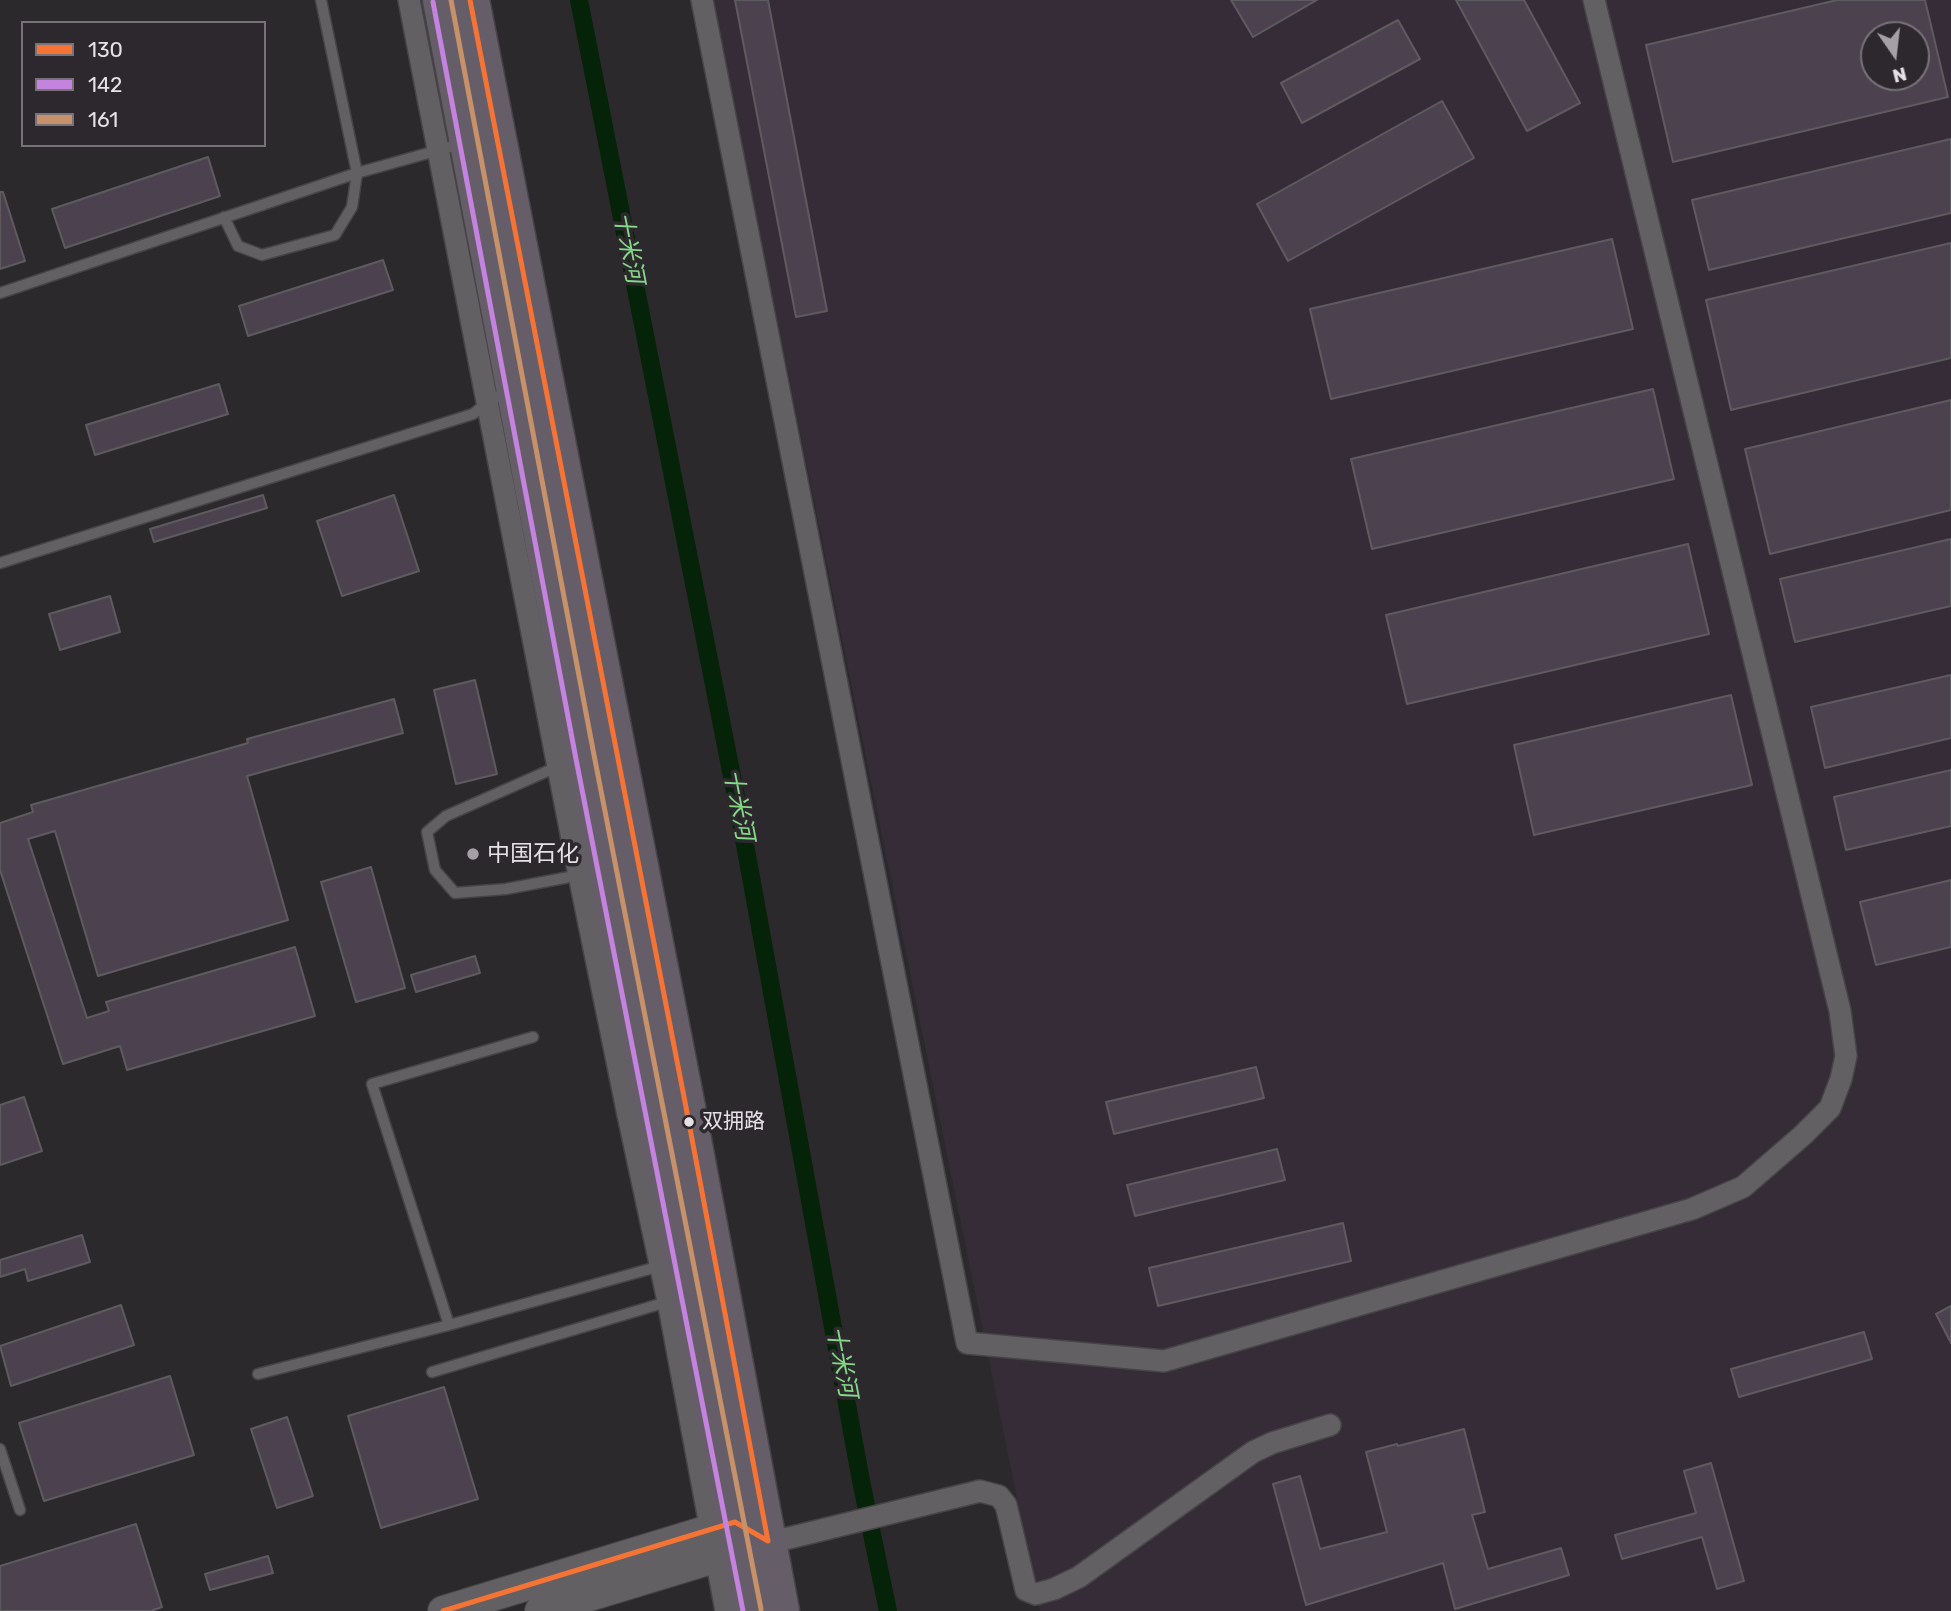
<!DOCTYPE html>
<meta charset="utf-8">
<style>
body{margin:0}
#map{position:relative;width:1951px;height:1611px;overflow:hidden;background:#2c292d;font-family:Rubik,sans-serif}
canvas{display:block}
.legend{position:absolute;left:21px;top:21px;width:245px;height:126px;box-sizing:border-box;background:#2d282e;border:2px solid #777278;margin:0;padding:9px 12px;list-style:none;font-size:21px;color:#e5e1e6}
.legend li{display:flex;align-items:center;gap:14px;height:35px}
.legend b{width:35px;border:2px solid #777278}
.north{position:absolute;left:1860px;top:21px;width:70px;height:70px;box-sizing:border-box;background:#2d282e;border:2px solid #777278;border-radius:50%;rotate:166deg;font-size:19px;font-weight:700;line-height:28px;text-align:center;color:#e5e1e6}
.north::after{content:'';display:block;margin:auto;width:24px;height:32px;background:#a4a1a5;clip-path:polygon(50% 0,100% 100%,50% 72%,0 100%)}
</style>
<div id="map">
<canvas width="1951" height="1611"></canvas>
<ul class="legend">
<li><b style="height:9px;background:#f57335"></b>130</li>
<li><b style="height:9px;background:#c483df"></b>142</li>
<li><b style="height:9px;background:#c7916a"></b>161</li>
</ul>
<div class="north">N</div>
</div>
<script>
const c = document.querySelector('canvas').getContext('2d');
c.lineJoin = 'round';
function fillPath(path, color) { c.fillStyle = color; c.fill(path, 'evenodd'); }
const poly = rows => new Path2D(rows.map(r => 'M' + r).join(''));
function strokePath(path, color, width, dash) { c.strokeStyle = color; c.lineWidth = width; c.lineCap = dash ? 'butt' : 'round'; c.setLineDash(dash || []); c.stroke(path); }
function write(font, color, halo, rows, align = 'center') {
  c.font = font + ' Rubik,"Noto Sans SC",sans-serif'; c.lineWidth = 7; c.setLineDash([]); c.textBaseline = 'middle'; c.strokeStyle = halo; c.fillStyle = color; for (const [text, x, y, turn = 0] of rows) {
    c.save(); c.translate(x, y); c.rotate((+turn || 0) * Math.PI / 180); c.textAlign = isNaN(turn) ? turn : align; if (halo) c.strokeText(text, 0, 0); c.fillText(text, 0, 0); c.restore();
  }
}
fillPath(poly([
 [712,0,1951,0,1951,1611,1040,1611],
 [1874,35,1916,35,1916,77,1874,77]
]), '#352c37');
strokePath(poly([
 [579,0,740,817,861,1481,888,1611]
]), '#052308', 18);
const building = poly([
 [735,0,768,0,827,311,796,317,735,0],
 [1231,0,1317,0,1253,37,1231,0],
 [1456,0,1524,0,1580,103,1527,131,1456,0],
 [1837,0,1925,0,1948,97,1673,162,1646,45,1837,0],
 [1874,35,1916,35,1916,77,1874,77,1874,35],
 [1398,20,1420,59,1302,123,1281,83,1398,20],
 [1442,101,1474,158,1288,261,1257,204,1442,101],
 [1951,139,1951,213,1709,270,1692,200,1951,139],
 [208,157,220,196,65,248,52,209,208,157],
 [0,192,3,192,25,261,0,269,0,192],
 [1612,239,1633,329,1331,399,1310,309,1612,239],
 [1951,243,1951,358,1731,410,1706,300,1951,243],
 [383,260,393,290,248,336,239,306,383,260],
 [219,384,228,414,95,455,86,425,219,384],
 [1653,389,1674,479,1372,549,1351,459,1653,389],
 [1951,400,1951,510,1770,554,1745,449,1951,400],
 [263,495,267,508,154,542,150,529,263,495],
 [394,495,419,571,342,596,317,521,394,495],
 [1951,539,1951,606,1795,642,1780,579,1951,539],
 [1688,544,1709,634,1407,704,1386,615,1688,544],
 [110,596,120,632,60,650,49,614,110,596],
 [1951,675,1951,738,1825,768,1811,707,1951,675],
 [475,680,497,774,456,784,434,690,475,680],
 [1731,695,1752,785,1534,835,1514,745,1731,695],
 [394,699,403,733,247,776,288,920,98,976,55,831,28,839,87,1018,109,1011,106,1002,295,947,315,1016,127,1070,120,1046,63,1064,0,870,0,823,33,812,31,805,248,743,247,739,394,699],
 [1951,770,1951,826,1846,850,1834,797,1951,770],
 [371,867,405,988,356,1002,321,882,371,867],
 [1951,880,1951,947,1876,965,1860,902,1951,880],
 [475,956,480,973,416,992,411,975,475,956],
 [1256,1067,1264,1098,1114,1134,1106,1102,1256,1067],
 [24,1097,42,1151,0,1165,0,1105,24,1097],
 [1277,1149,1285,1180,1135,1216,1127,1185,1277,1149],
 [1343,1223,1351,1261,1158,1306,1149,1268,1343,1223],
 [82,1235,90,1262,28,1281,25,1269,0,1277,0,1260,82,1235],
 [121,1305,134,1345,11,1386,0,1346,121,1305],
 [1951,1306,1951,1343,1936,1314,1951,1306],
 [1864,1332,1872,1359,1739,1397,1731,1369,1864,1332],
 [170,1376,194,1455,44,1501,19,1423,170,1376],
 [444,1387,478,1499,381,1528,348,1416,444,1387],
 [287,1417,313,1496,277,1508,251,1429,287,1417],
 [1464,1429,1485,1512,1472,1515,1488,1569,1561,1548,1569,1575,1455,1609,1443,1563,1306,1605,1273,1484,1300,1476,1320,1549,1387,1532,1366,1452,1397,1444,1398,1446,1464,1429],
 [1711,1463,1744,1581,1717,1589,1702,1537,1622,1559,1615,1535,1696,1513,1684,1471,1711,1463],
 [136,1524,162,1607,151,1611,0,1611,0,1566,136,1524],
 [268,1556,273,1573,210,1590,205,1574,268,1556]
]);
fillPath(building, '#4c424f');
strokePath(building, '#5e5b5e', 2);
const lane = poly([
 [224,217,238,246,262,255,335,235,352,207,357,173,321,0],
 [0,293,357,173,464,143],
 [0,563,473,414,488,402,510,390],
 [559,766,446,816,427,832,435,870,455,893,506,889,580,875],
 [449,1325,372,1084,533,1037],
 [432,1372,670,1301],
 [258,1374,449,1325,664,1265],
 [0,1449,20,1510]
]);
const street = poly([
 [409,0,579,875,628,1115,668,1301,726,1611],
 [702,0,967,1343,1164,1361,1692,1209,1743,1187,1803,1135,1830,1108,1841,1079,1846,1056,1840,1011,1594,0],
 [768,1541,789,1538,980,1491,999,1496,1006,1505,1026,1590,1036,1594,1054,1589,1079,1577,1253,1452,1272,1443,1330,1425]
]);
const secondary = poly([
 [443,1611,735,1522,752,1532],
 [540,1611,761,1544]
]);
const highway = poly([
 [442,0,585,757,752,1611],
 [470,0,685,1102,780,1611]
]);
strokePath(lane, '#474448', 13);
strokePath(street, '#474448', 24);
strokePath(secondary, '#474448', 32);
strokePath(highway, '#474448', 41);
strokePath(lane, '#626063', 10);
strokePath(street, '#626063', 21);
strokePath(secondary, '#626063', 30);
strokePath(highway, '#655d68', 38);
strokePath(poly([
 [470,0,685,1102,768,1541],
 [443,1611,735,1522,768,1541]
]), '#f57335', 5);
strokePath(poly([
 [433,2,576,759,743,1611]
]), '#c483df', 5);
strokePath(poly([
 [451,0,594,755,761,1609]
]), '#c7916a', 5);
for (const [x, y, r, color] of [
 [473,854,7,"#a4a1a5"],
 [689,1122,6,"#e5e1e6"]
]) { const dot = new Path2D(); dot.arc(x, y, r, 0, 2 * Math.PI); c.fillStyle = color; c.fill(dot); strokePath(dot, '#2d282e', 2.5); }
write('21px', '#e5e1e6', '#2d282e', [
 ["双拥路",702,1122]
], 'left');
write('23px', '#e5e1e6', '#2d282e', [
 ["中国石化",487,854]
], 'left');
write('italic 24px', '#84da87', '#2d282e', [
 ["十米河",628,248,79],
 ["十米河",738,805,79],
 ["十米河",841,1362,79]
]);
</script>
